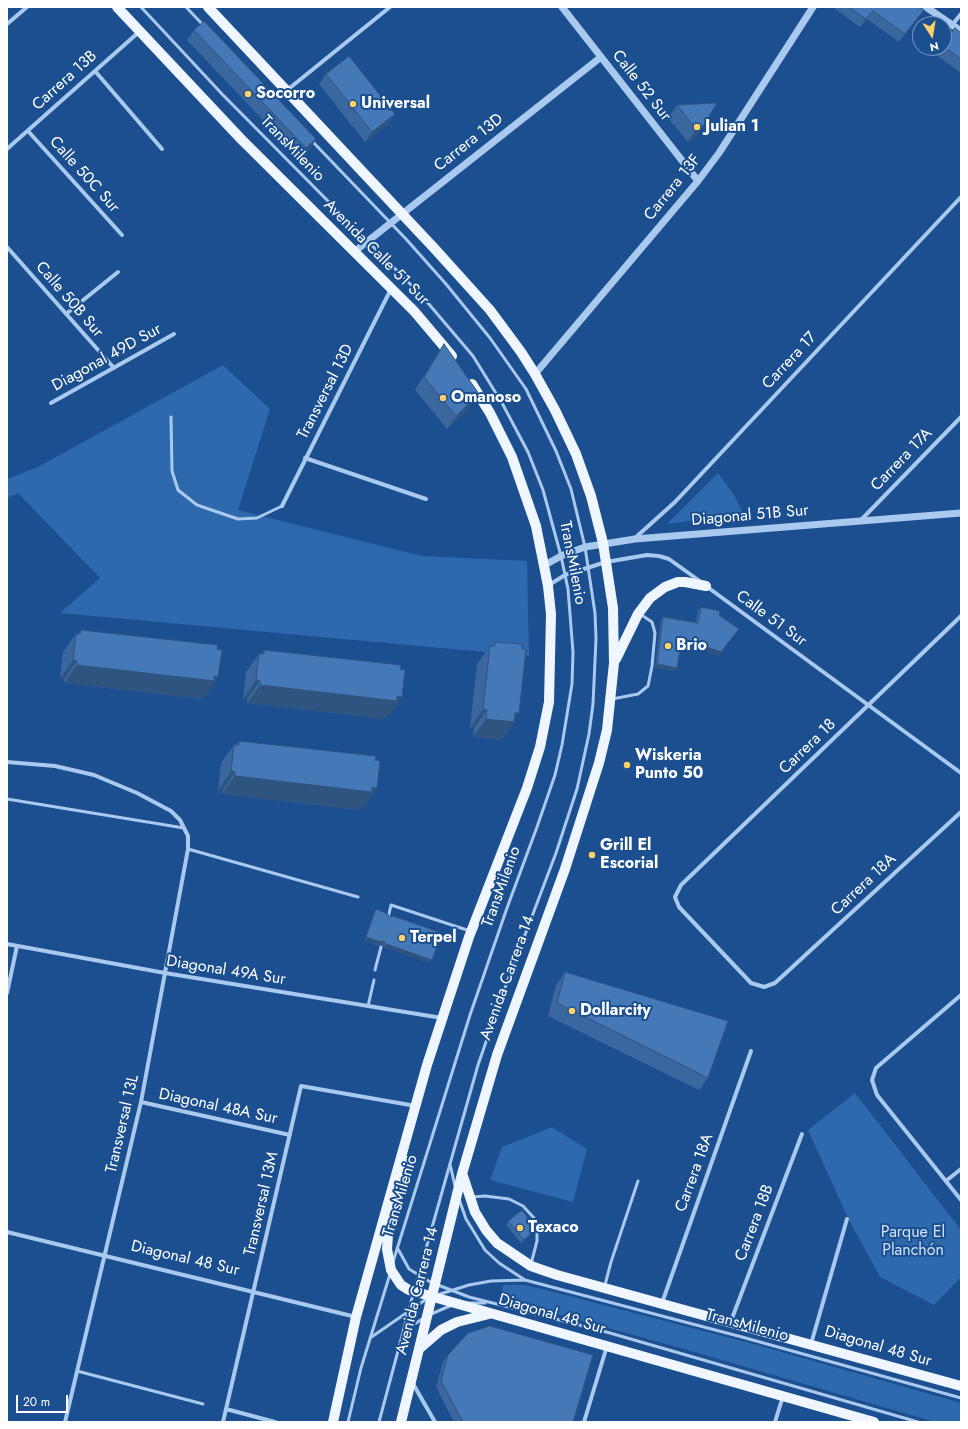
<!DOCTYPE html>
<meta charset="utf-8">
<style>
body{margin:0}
#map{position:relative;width:968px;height:1429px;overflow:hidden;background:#1b4f8f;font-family:Jost,sans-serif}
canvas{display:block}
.frame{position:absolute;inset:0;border:8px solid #fff;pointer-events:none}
.north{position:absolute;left:912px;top:16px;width:40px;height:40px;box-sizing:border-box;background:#1b4f8f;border:1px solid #7695bc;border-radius:50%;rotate:168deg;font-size:11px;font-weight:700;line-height:16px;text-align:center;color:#fff}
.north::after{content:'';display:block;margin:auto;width:14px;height:18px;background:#ffd166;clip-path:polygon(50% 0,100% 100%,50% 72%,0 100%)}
.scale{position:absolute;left:16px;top:1395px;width:52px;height:18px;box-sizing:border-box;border:2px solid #fff;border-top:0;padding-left:5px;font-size:12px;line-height:14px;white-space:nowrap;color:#fff;-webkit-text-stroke:3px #1b4f8f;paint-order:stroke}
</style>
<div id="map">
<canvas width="968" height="1429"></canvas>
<div class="frame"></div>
<div class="north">N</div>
<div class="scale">20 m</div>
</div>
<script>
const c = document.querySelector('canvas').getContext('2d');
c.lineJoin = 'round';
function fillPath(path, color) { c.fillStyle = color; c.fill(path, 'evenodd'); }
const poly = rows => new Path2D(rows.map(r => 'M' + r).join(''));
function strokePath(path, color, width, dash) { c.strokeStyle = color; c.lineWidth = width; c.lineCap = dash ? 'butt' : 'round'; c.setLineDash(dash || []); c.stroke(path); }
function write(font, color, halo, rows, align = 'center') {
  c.font = font + ' Jost,sans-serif'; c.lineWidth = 4; c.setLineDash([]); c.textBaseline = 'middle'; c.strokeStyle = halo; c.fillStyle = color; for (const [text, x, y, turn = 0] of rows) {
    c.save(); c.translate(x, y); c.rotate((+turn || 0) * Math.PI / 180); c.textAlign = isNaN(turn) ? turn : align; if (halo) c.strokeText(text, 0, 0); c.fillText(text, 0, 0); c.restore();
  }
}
fillPath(poly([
 [223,365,270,409,238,510,422,556,527,561,529,656,60,613,100,578,18,493,7,498,7,479,38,467],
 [718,473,734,495,743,513,667,524],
 [855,1093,961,1230,961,1277,934,1305,880,1277,849,1220,808,1130],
 [552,1127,587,1149,573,1202,490,1180,502,1147],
 [503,1285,524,1285,546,1290,757,1345,961,1403,961,1422,935,1422,691,1351,500,1298]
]), '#2e69ad');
strokePath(poly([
 [141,7,222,94,422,296,473,356,502,403,528,452,543,490,561,556,568,589,573,652,572,684,562,745,555,775,537,827,507,908,470,1015,393,1262],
 [186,7,204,26],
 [312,141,406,239,446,284,490,338,526,389,556,451,571,489,585,547,595,613,596,639,593,704,589,734,577,789,556,853,503,993,478,1065,414,1291,379,1422],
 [171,417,172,471,178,490,197,505,238,519,257,518,282,506],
 [612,699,638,694,648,686,652,666,655,633,652,622,640,614],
 [7,799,184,828],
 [188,849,358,897],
 [388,918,391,905,470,931],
 [375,970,381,947],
 [368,1006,374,980],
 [450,1164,455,1186],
 [472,1197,485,1196,509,1199,523,1206,534,1218,537,1231,537,1241,531,1264],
 [459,1199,466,1219,485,1250,499,1263,525,1280],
 [398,1249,409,1269,432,1283],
 [438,1285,469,1297,603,1331,918,1422],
 [605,1285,611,1262,638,1181],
 [437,1295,469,1285,491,1281,525,1280,742,1337,961,1398],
 [467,1303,485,1303],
 [429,1315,452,1305],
 [403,1332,425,1317],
 [370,1338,428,1298],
 [77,1371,203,1404],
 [348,1422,361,1368,390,1274]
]), '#a9c9ee', 3);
strokePath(poly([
 [7,24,27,7],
 [952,25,961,14],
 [95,71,162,149],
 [286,91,390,7],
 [28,131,122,235],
 [7,149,140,31],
 [7,247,114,368],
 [66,314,118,272],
 [51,403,174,334],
 [305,458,426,499],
 [282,506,391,289],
 [861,520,961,417],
 [635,538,675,502,961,197],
 [549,585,565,575,606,562,647,555,659,556,669,559,701,582],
 [706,586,961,773],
 [961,616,681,885,675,897,679,907,751,983,764,987,775,983,961,812],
 [7,762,55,766,94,775,137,793,171,811,180,820,188,836,188,849,141,1102,65,1422],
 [7,944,165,973,442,1018],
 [7,993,17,946],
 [961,995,876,1068,872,1080,877,1095,961,1200],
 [141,1102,290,1135],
 [946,1181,961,1169],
 [7,1232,356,1317],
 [662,1303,751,1051],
 [731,1321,802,1134],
 [811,1344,847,1219],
 [412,1382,435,1422],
 [226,1409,275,1422],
 [223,1422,301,1086,416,1106],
 [584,1422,607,1346],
 [775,1422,783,1396]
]), '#a9c9ee', 4);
strokePath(poly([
 [562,7,698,181],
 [926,7,961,31],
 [354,252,601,57],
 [535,374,698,181,719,153,813,7],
 [545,565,561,556,585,547,635,539,961,513]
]), '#a9c9ee', 7);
strokePath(poly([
 [117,7,241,139,414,311,452,356],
 [208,7,434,248,490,310,521,352,535,374,555,410,576,454,591,496,603,543,613,608,614,663,607,730,599,763,565,869,497,1055,462,1174,401,1422],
 [616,659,638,614,650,598,665,587,678,582,685,582,706,586],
 [407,1161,388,1235,387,1249,391,1270,401,1285,409,1290,874,1422],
 [463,1176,475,1212,486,1230,497,1243,531,1266,557,1275,961,1386],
 [419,1349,441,1330,457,1322,489,1314],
 [333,1422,356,1317,427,1065,469,937,527,788,540,747,549,702,551,614,548,586,536,526,512,457,490,413,472,384]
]), '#f0f6ff', 10);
fillPath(poly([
 [834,7,920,7,924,10,899,42,867,19,860,27,834,8],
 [194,30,316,139,310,149,299,158,187,40],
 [961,33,961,73,935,54,939,48,944,48,944,42],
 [326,74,395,114,388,124,365,142,319,84],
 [717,103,694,139,688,142,668,118,677,105],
 [444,344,470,407,447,429,415,390,436,357],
 [701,607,719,615,719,656,682,642,677,668,675,671,655,668,661,620,663,617,696,623,698,610],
 [81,630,206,695,204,695,201,699,64,683,64,679,60,678,63,652,76,634,78,634],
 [495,642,514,720,514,722,501,740,473,737,474,728,470,728,477,664,490,646,492,646],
 [264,650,400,669,402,697,389,715,387,715,384,719,247,703,247,699,243,699,246,672,259,654,261,654],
 [239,741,375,760,377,788,364,806,362,806,359,810,222,794,223,790,218,790,221,763,234,745,236,745],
 [376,909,389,917,430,963,384,947,382,944,378,946,364,940,374,913],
 [565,972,708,1078,699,1090,548,1016,556,985],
 [508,1221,536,1229,534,1232,521,1243,506,1225],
 [448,1355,573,1422,454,1422,436,1387,443,1362]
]), '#3a679d');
fillPath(poly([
 [873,11,867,19,860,27,866,19],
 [395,114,388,124,365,142,372,132],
 [703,126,694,139,688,142,696,129],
 [316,139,310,149,299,158,306,148],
 [479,394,470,407,447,429,456,416],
 [739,629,719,656,680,641,682,638],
 [73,660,77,661,64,679,60,678],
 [657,664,677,668,675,671,655,668],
 [77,665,214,676,218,677,206,695,204,695,201,699,64,683],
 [256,680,260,681,247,699,243,699],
 [260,685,397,696,402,697,389,715,387,715,384,719,247,703],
 [483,709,487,710,474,728,470,728],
 [515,713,519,713,513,722,514,722,501,740,473,737,486,719],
 [231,771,235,772,223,790,218,790],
 [235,776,372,787,377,788,364,806,362,806,359,810,222,794],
 [366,937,384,941,382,944,378,946,364,940],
 [386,944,432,960,430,963,384,947],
 [536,1229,534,1232,521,1243,524,1240]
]), '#305480');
const building = poly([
 [849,7,920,7,924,10,905,34,873,11,866,19,849,7],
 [204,21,316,139,306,148,194,30,204,21],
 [955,28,961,33,961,59,944,47,944,42,955,28],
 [349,56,395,114,372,132,326,74,349,56],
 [717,103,703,126,696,129,677,105,717,103],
 [444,344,479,394,456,416,424,377,444,344],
 [701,607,720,611,719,615,739,629,721,652,682,638,677,668,657,664,663,617,698,623,701,607],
 [81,630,218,645,217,649,222,650,218,677,214,676,214,681,77,665,77,661,73,660,76,634,80,634,81,630],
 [495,642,522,644,522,649,526,649,519,713,515,713,514,722,486,719,487,710,483,709,490,646,494,646,495,642],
 [264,650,401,665,400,669,405,670,402,697,397,696,397,701,260,685,260,681,256,680,259,654,264,654,264,650],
 [239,741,376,756,375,760,380,761,377,788,372,787,372,792,235,776,235,772,231,771,234,745,239,745,239,741],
 [376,909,388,914,389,917,393,916,442,933,432,960,386,944,384,941,381,942,366,937,376,909],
 [565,972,728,1021,708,1078,557,1003,565,972],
 [522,1210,536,1229,524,1240,508,1221,522,1210],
 [490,1326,593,1355,573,1422,463,1422,441,1381,448,1355,468,1333,490,1326]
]);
fillPath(building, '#4478b7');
strokePath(building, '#305480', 1);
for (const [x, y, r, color] of [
 [248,94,4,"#ffd166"],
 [353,104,4,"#ffd166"],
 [697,127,4,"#ffd166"],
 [443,398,4,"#ffd166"],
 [668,646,4,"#ffd166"],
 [627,765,4,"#ffd166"],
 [592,855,4,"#ffd166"],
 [402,938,4,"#ffd166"],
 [572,1011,4,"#ffd166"],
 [520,1228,4,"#ffd166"]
]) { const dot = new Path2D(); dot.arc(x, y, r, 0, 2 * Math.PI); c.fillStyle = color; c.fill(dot); strokePath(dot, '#1b4f8f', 1.5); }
write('16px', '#fff', '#1b4f8f', [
 ["Carrera 13B",65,81,-42],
 ["Calle 52 Sur",641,86,52],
 ["Carrera 13D",469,143,-38],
 ["TransMilenio",292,149,46],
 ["Calle 50C Sur",84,175,48],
 ["Carrera 13F",673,188,-51],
 ["Avenida Calle 51 Sur",376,253,45],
 ["Calle 50B Sur",69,300,49],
 ["Diagonal 49D Sur",107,358,-29],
 ["Carrera 17",790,361,-47],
 ["Transversal 13D",326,392,-63],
 ["Carrera 17A",902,460,-46],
 ["Diagonal 51B Sur",750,516,-5],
 ["TransMilenio",572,563,79],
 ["Calle 51 Sur",771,619,36],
 ["Carrera 18",808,747,-44],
 ["Carrera 18A",864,885,-43],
 ["TransMilenio",502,887,-70],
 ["Diagonal 49A Sur",226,971,9],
 ["Avenida Carrera 14",508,978,-70],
 ["Diagonal 48A Sur",218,1107,12],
 ["Transversal 13L",123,1124,-77],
 ["Carrera 18A",695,1173,-70],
 ["TransMilenio",401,1196,-73],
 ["Transversal 13M",262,1204,-77],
 ["Carrera 18B",755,1223,-69],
 ["Diagonal 48 Sur",185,1259,13],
 ["Avenida Carrera 14",418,1291,-76],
 ["Diagonal 48 Sur",552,1315,16],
 ["TransMilenio",747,1326,15],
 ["Diagonal 48 Sur",878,1347,16]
]);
write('bold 16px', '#fff', '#1b4f8f', [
 ["Socorro",256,94],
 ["Universal",361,104],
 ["Julian 1",705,127],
 ["Omanoso",451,398],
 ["Brio",676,646],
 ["Wiskeria",635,756],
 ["Punto 50",635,774],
 ["Grill El",600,846],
 ["Escorial",600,864],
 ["Terpel",410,938],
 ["Dollarcity",580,1011],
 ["Texaco",528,1228]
], 'left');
write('16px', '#cfe3fa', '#1b4f8f', [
 ["Parque El",913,1233],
 ["Planchón",913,1251]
]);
</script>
